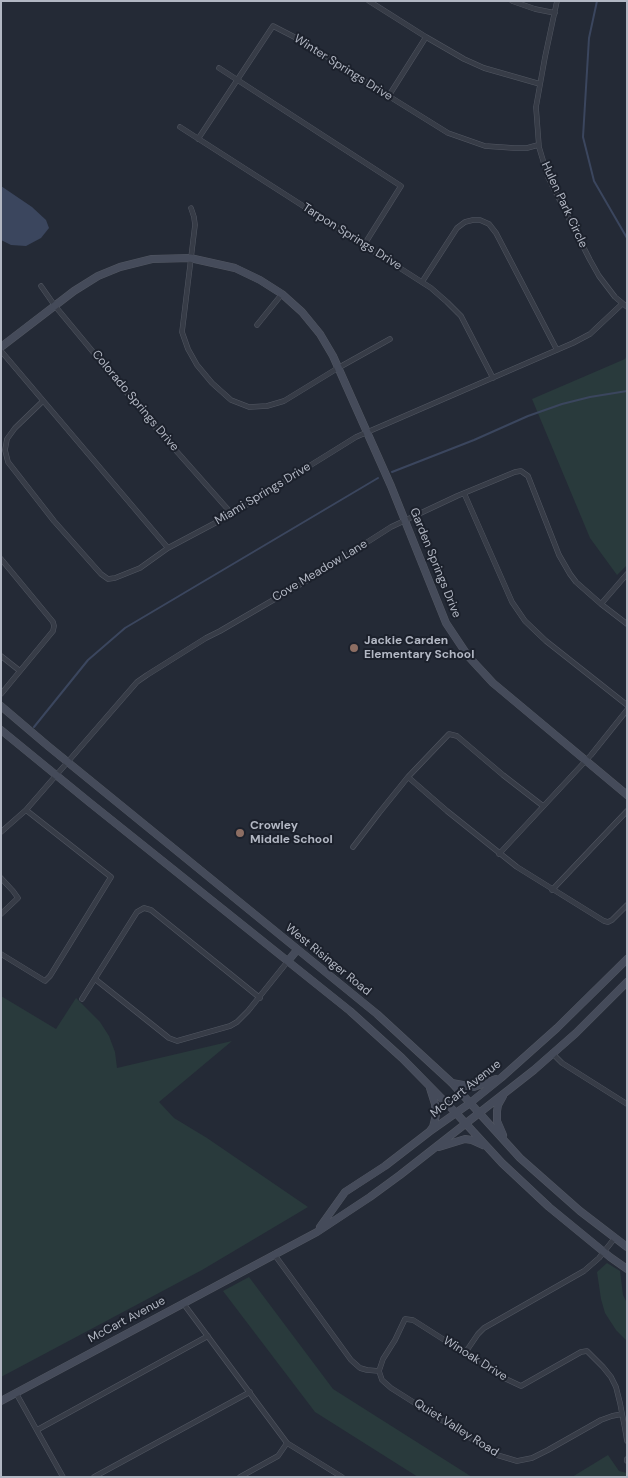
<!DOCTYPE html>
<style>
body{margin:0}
#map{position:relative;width:628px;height:1478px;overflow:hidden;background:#242a36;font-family:"DM Sans",sans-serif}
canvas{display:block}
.frame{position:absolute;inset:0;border:2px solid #b2b7c3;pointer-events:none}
</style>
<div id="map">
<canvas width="628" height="1478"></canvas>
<div class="frame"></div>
</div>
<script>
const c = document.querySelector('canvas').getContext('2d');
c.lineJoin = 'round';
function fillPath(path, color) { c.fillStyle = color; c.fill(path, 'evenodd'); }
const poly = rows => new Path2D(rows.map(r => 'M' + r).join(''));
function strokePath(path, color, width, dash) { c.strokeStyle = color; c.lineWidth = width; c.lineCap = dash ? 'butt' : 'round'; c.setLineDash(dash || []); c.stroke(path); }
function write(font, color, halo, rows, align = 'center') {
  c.font = font + ' "DM Sans",sans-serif'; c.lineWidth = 4; c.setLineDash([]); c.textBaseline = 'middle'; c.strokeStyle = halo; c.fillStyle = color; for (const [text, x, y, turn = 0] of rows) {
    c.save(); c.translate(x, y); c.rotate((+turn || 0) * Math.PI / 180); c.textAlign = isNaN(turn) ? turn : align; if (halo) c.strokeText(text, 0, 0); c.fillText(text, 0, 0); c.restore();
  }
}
fillPath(poly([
 [627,355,627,565,617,575,590,538,532,399,625,359],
 [1,996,56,1029,76,998,100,1022,109,1036,115,1052,117,1068,232,1041,159,1102,174,1118,207,1138,308,1207,202,1270,1,1377],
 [607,1263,620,1271,623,1295,627,1303,627,1341,616,1330,605,1313,601,1299,597,1272],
 [249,1277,333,1389,472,1477,418,1477,315,1412,223,1291],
 [608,1455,619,1471,627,1473,627,1477,572,1477]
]), '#293a3c');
fillPath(poly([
 [1,186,32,207,46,220,49,228,41,238,26,246,11,245,1,240]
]), '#3b465e');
strokePath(poly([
 [597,1,589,38,583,137,594,181,627,238],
 [392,472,474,440,528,416,562,404,590,397,627,391],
 [34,727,88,660,125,628,378,478]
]), '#3b465e', 2);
const street = poly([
 [369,1,426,37,464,59,484,68,540,84],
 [512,1,535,9,555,13],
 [557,1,545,57,536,107,539,147,548,177,590,260,599,276,615,297,627,307],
 [219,68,401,186,364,245],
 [388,97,426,37],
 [180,127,431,288,447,302,461,316,493,378],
 [198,139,273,26,306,43,358,77,448,133,485,146,514,148,527,148,538,145],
 [191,208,194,217,195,225,182,332,188,349,197,365,212,383,231,400,249,407,267,406,284,401,338,368,390,339],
 [422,282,457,228,465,222,473,220,480,220,489,224,496,233,557,350],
 [41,286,55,306,156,428,232,514],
 [257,325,282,294],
 [1,351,168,548],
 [43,401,15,428,7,439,5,450,8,462,54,521,101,574,108,579,115,578,140,568,168,548,232,514,356,437,573,343,590,334,622,304],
 [464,493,512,602,525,621,546,641,627,705],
 [1,559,53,622,54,626,53,631,1,694],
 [601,604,627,574],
 [1,656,20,671],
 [408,777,447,811,517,867,604,921,608,922,612,920,627,905],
 [1,832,26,810,137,682,147,675,206,638,220,631,311,578,391,527,457,496,515,472,521,471,528,476,559,555,570,574,576,582,601,604,627,624],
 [353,847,379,813,408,777,449,734,457,736,503,775,543,806],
 [499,854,591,755,627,710],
 [1,878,13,891,18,898,1,914],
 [552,890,627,811],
 [1,954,45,981,50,976,111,877,26,810],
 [95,979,169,1038,177,1041,230,1026,237,1022,248,1011,288,961],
 [82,999,137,912,144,908,151,910,260,998],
 [552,1053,562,1063,627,1104],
 [274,1254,351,1360,360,1368,367,1370,379,1371],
 [183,1303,287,1443,342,1477],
 [465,1353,478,1334,484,1328,584,1271,599,1258,614,1239],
 [16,1393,63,1477],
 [622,1414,612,1416,601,1420,548,1450,532,1458,517,1461,497,1455,391,1388,382,1380,379,1371,383,1359,395,1340,405,1319,413,1320,504,1378,521,1386,581,1352,587,1351,603,1367,611,1377,616,1387,620,1403,625,1429,627,1441],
 [37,1430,208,1336],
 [627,1461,627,1459],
 [94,1477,250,1392],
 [240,1477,278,1456,287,1443]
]);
const secondary = poly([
 [1,347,74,291,98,276,120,267,152,259,190,258,235,268,260,280,282,294,302,312,320,334,333,356,391,486,446,623,468,656,493,683,627,795],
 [1,706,48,746,377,1014,452,1083,520,1158,580,1211,627,1247],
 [1,730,89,802,350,1011,402,1058,456,1113,502,1163,549,1207,610,1257,627,1269],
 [288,961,297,950],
 [452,1083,474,1087,496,1079],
 [430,1088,435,1104,436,1115,433,1127,430,1131],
 [503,1135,497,1121,497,1111,498,1105,503,1096],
 [439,1147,465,1139,472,1140,483,1145],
 [320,1227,345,1192,385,1166,429,1132,470,1103,501,1078,557,1028,627,959],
 [1,1401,317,1232,370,1197,400,1175,534,1070,576,1033,627,982]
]);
strokePath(street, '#525762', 5.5);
strokePath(secondary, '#525762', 8);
strokePath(street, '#373c47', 4.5);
strokePath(secondary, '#454b5a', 7);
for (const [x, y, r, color] of [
 [354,648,5,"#8d6e63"],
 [240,833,5,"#8d6e63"]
]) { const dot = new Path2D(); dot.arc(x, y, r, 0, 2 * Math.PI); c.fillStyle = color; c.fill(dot); strokePath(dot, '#1c212c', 2); }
write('12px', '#b2b7c3', '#1c212c', [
 ["Winter Springs Drive",343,68,32],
 ["Hulen Park Circle",564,205,65],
 ["Tarpon Springs Drive",352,237,32],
 ["Colorado Springs Drive",135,401,50],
 ["Miami Springs Drive",263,494,-31],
 ["Garden Springs Drive",435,563,68],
 ["Cove Meadow Lane",320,571,-31],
 ["West Risinger Road",328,960,39],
 ["McCart Avenue",466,1089,-38],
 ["McCart Avenue",127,1320,-28],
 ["Winoak Drive",475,1359,32],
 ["Quiet Valley Road",456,1428,32]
]);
write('bold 12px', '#b2b7c3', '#1c212c', [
 ["Jackie Carden",364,641],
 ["Elementary School",364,655],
 ["Crowley",250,826],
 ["Middle School",250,840]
], 'left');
</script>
